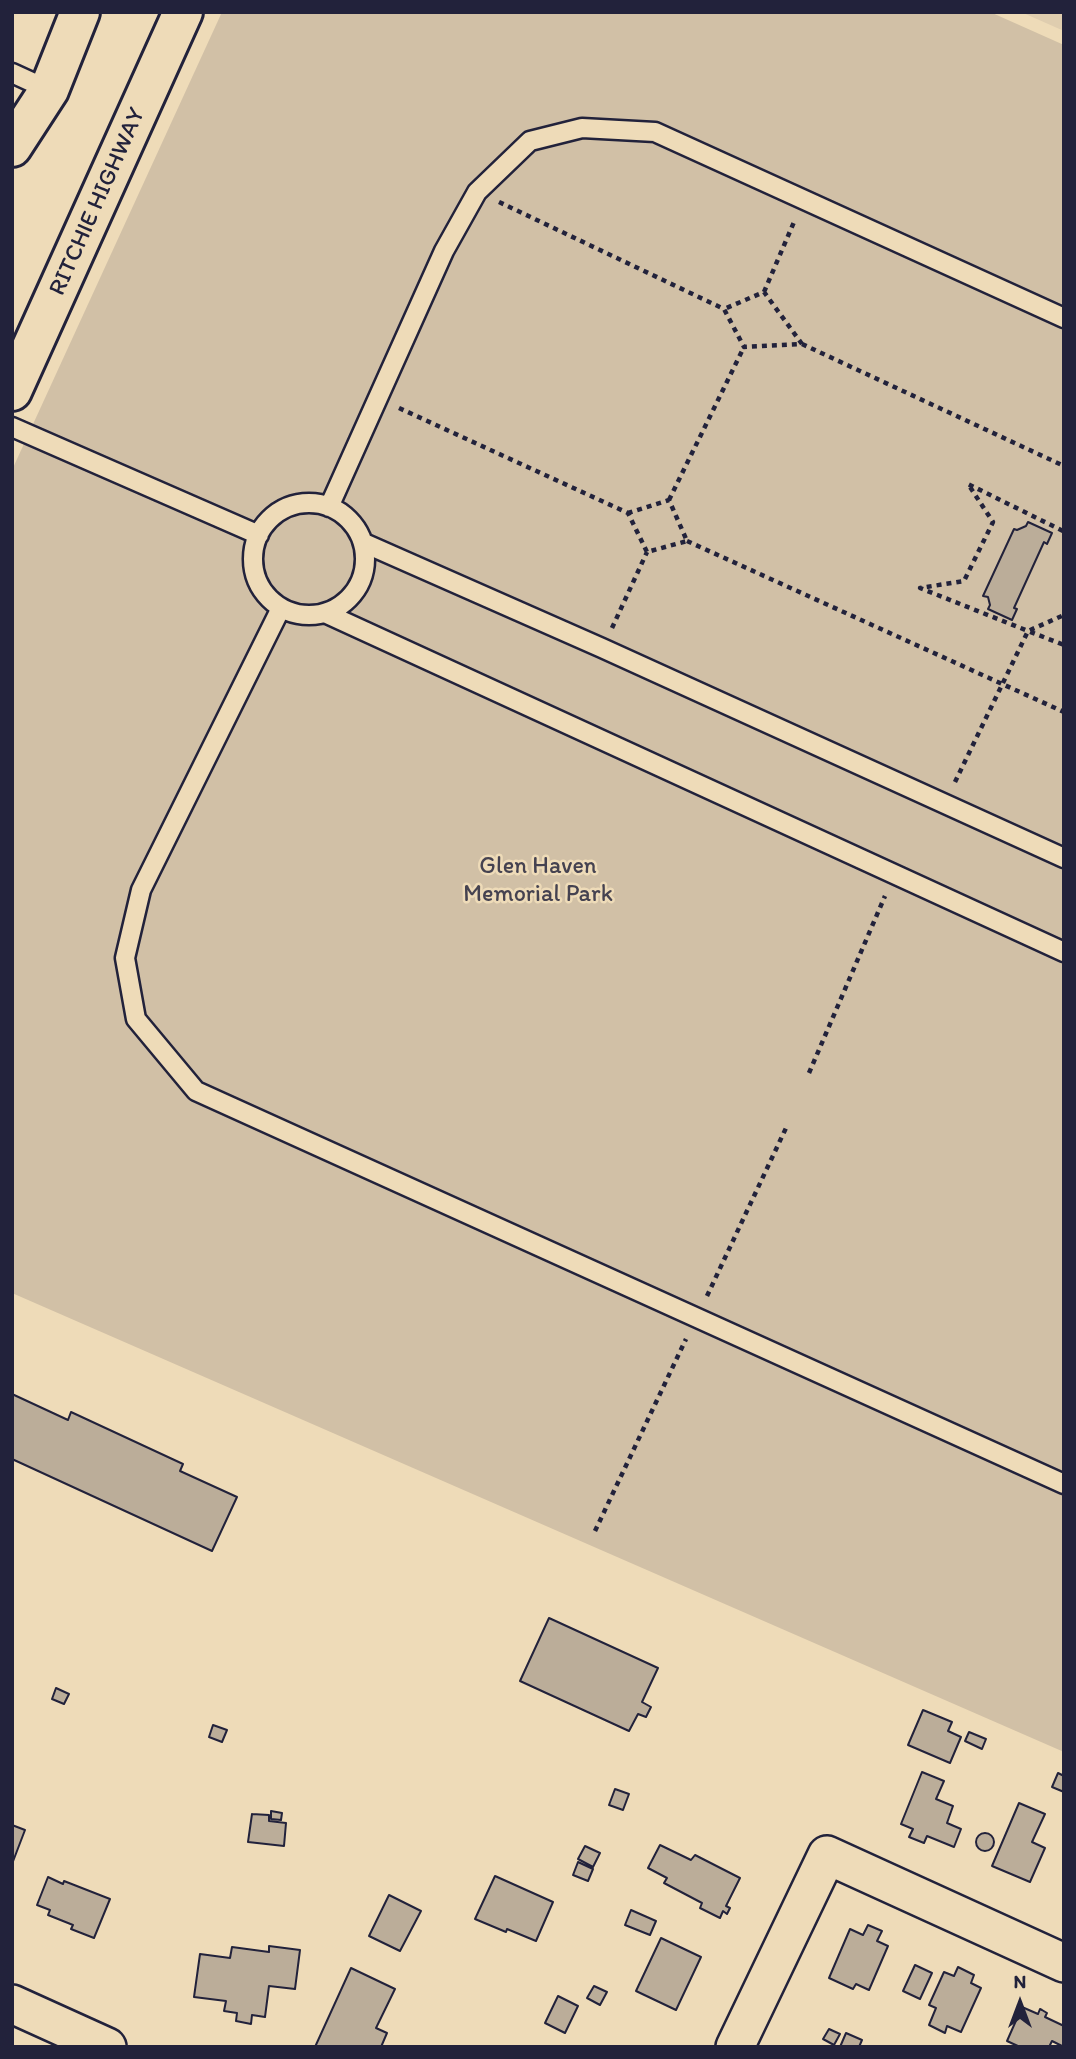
<!DOCTYPE html>
<style>
body{margin:0}
#map{position:relative;width:1076px;height:2059px;overflow:hidden;background:#eedbb8;font-family:Itim,sans-serif}
canvas{display:block}
.frame{position:absolute;inset:0;border:14px solid #22223b;pointer-events:none}
.north{position:absolute;left:985px;top:1968px;width:70px;height:70px;-webkit-text-stroke:5px #eedbb8;paint-order:stroke;rotate:0deg;font-size:19px;font-weight:700;line-height:28px;text-align:center;color:#22223b}
.north::after{content:'';display:block;margin:auto;width:24px;height:32px;background:#22223b;clip-path:polygon(50% 0,100% 100%,50% 72%,0 100%)}
</style>
<div id="map">
<canvas width="1076" height="2059"></canvas>
<div class="frame"></div>
<div class="north">N</div>
</div>
<script>
const c = document.querySelector('canvas').getContext('2d');
c.lineJoin = 'round';
function fillPath(path, color) { c.fillStyle = color; c.fill(path, 'evenodd'); }
const poly = rows => new Path2D(rows.map(r => 'M' + r).join(''));
function strokePath(path, color, width, dash) { c.strokeStyle = color; c.lineWidth = width; c.lineCap = dash ? 'butt' : 'round'; c.setLineDash(dash || []); c.stroke(path); }
function write(font, color, halo, rows, align = 'center') {
  c.font = font + ' Itim,sans-serif'; c.lineWidth = 5; c.setLineDash([]); c.textBaseline = 'middle'; c.strokeStyle = halo; c.fillStyle = color; for (const [text, x, y, turn = 0] of rows) {
    c.save(); c.translate(x, y); c.rotate((+turn || 0) * Math.PI / 180); c.textAlign = isNaN(turn) ? turn : align; if (halo) c.strokeText(text, 0, 0); c.fillText(text, 0, 0); c.restore();
  }
}
fillPath(poly([
 [1021,12,1064,12,1064,31]
]), '#dfcdaf');
fillPath(poly([
 [222,12,990,12,1064,45,1064,1752,12,1293,12,470]
]), '#d1c0a6');
const building = poly([
 [1028,522,1052,533,1047,544,1044,542,1014,608,1017,609,1012,620,988,609,990,605,988,597,983,596,1014,529,1017,530,1026,526,1028,522],
 [12,1394,68,1420,71,1412,183,1464,180,1471,237,1497,212,1551,12,1459,12,1394],
 [549,1618,658,1668,642,1702,651,1707,646,1717,638,1714,629,1731,520,1681,549,1618],
 [56,1688,69,1694,64,1704,52,1699,56,1688],
 [923,1710,952,1722,948,1731,961,1737,950,1763,908,1745,923,1710],
 [213,1725,227,1730,222,1742,209,1737,213,1725],
 [969,1732,986,1739,982,1749,965,1741,969,1732],
 [922,1772,944,1781,936,1799,953,1806,947,1823,961,1829,954,1847,927,1836,924,1843,909,1837,913,1829,901,1824,922,1772],
 [1058,1773,1064,1776,1064,1792,1052,1787,1058,1773],
 [615,1789,629,1794,623,1810,609,1805,615,1789],
 [1019,1803,1045,1814,1032,1842,1045,1848,1030,1882,992,1866,1019,1803],
 [271,1811,282,1813,281,1820,271,1819,271,1811],
 [252,1814,269,1815,269,1821,286,1823,284,1846,248,1842,252,1814],
 [12,1825,25,1830,12,1864,12,1825],
 '976 1842a9 9 0 1 1 18 0a9 9 0 1 1-18 0Z',
 [660,1845,691,1860,695,1855,740,1878,726,1906,730,1908,727,1914,723,1911,720,1918,700,1908,702,1903,664,1883,667,1878,648,1868,660,1845],
 [585,1846,600,1853,593,1867,578,1859,585,1846],
 [578,1862,593,1869,588,1881,573,1875,578,1862],
 [495,1876,553,1902,536,1941,507,1929,506,1932,475,1919,495,1876],
 [48,1877,63,1884,64,1881,110,1899,94,1938,71,1929,73,1925,48,1915,50,1910,37,1905,48,1877],
 [389,1895,421,1911,400,1951,369,1936,389,1895],
 [631,1910,656,1921,650,1935,625,1925,631,1910],
 [868,1925,882,1931,877,1941,888,1946,869,1990,856,1984,853,1989,829,1978,850,1929,863,1935,868,1925],
 [661,1938,701,1957,676,2010,636,1991,661,1938],
 [269,1946,300,1950,295,1989,269,1986,265,2017,252,2015,251,2024,236,2021,237,2013,224,2011,226,2001,194,1997,200,1954,230,1958,232,1947,269,1952,269,1946],
 [915,1965,932,1973,920,1999,903,1991,915,1965],
 [958,1967,974,1975,971,1983,981,1988,961,2032,947,2026,945,2033,929,2025,936,2008,929,2005,944,1972,954,1976,958,1967],
 [351,1968,395,1989,376,2028,387,2033,381,2047,315,2047,351,1968],
 [594,1986,607,1992,600,2005,587,1998,594,1986],
 [558,1996,578,2006,565,2033,545,2023,558,1996],
 [1022,2007,1038,2014,1040,2009,1042,2010,1047,2013,1045,2017,1064,2026,1064,2047,1052,2041,1049,2047,1020,2047,1007,2041,1022,2007],
 [829,2029,840,2034,834,2045,823,2039,829,2029],
 [846,2033,862,2040,859,2047,840,2047,846,2033]
]);
fillPath(building, '#bbad99');
strokePath(building, '#22223b', 2);
const lane = poly([
 [12,73,49,90],
 [12,427,259,535],
 '253 559a56 56 0 1 1 112 0a56 56 0 1 1-112 0Z',
 [329,507,444,251,477,192,530,141,582,128,655,132,1064,318],
 [364,543,602,648,1064,858],
 [281,608,141,890,125,958,136,1019,196,1091,1064,1484],
 [325,613,1064,952]
]);
const street = poly([
 [12,2004,107,2047],
 [735,2047,827,1855,1064,1963]
]);
const primary = poly([
 [12,147,49,90,80,12],
 [12,391,183,12]
]);
strokePath(lane, '#22223b', 23);
strokePath(street, '#22223b', 42);
strokePath(primary, '#22223b', 44);
strokePath(poly([
 [499,202,724,309,744,347,802,344,764,292,724,309],
 [764,292,794,222],
 [802,344,1064,466],
 [399,408,628,513,647,552,687,541,669,500,628,513],
 [669,500,744,347],
 [1063,531,968,484,993,522,964,581,920,588,1028,631,1064,615],
 [687,541,1064,712],
 [612,628,647,552],
 [955,782,1028,631,1064,645],
 [809,1073,885,896],
 [707,1296,786,1128],
 [595,1531,686,1339]
]), '#22223b', 4.5, [5, 5]);
strokePath(lane, '#eedbb8', 18);
strokePath(street, '#eedbb8', 37);
strokePath(primary, '#eedbb8', 38);
write('24px', '#22223b', '#eedbb8', [
 ["RITCHIE HIGHWAY",98,202,-66]
]);
write('24px', '#454250', '#eedbb8', [
 ["Glen Haven",538,867],
 ["Memorial Park",538,895]
]);
</script>
